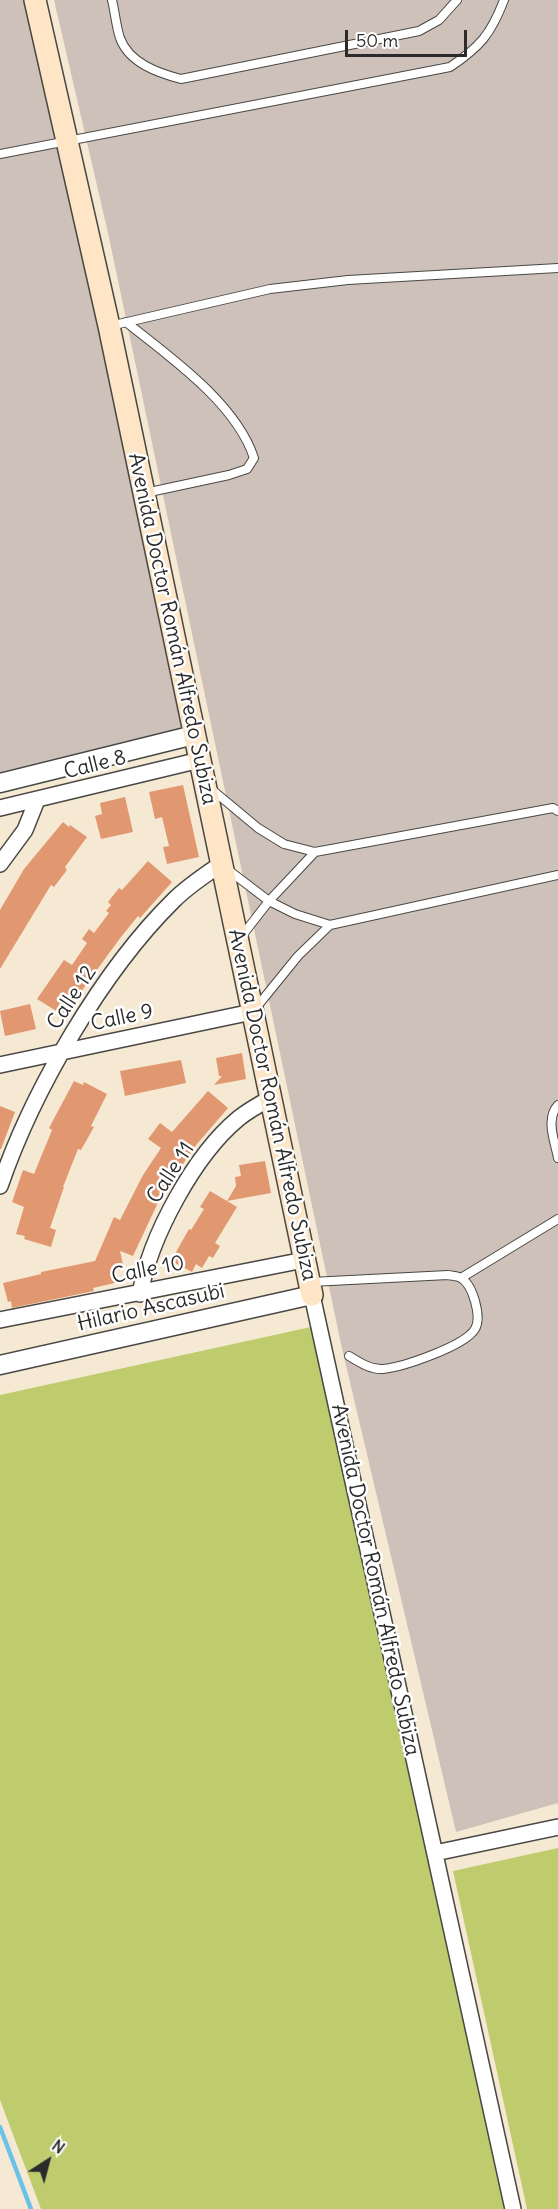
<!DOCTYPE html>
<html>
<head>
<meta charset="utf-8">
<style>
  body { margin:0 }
  #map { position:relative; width:558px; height:2209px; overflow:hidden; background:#f6e9d4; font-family:Delius,sans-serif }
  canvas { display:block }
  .north { position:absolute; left:18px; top:2131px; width:60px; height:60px; -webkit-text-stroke:4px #fff; paint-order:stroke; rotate:36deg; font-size:16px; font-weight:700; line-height:24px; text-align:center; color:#2b2b2b }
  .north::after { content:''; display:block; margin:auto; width:21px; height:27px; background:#2b2b2b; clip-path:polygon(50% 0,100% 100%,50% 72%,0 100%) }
  .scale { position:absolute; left:345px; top:30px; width:122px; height:27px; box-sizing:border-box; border:3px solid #2b2b2b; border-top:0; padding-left:8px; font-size:18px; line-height:21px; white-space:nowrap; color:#2b2b2b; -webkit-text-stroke:4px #fff; paint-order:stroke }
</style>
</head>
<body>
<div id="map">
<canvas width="558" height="2209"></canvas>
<div class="north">N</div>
<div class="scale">50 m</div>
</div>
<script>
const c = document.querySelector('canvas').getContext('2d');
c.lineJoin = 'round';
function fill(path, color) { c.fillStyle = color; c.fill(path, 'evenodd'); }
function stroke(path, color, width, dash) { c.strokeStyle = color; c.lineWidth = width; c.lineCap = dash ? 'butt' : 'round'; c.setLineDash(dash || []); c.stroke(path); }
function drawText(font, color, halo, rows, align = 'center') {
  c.font = font + ' Delius,sans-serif'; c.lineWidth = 5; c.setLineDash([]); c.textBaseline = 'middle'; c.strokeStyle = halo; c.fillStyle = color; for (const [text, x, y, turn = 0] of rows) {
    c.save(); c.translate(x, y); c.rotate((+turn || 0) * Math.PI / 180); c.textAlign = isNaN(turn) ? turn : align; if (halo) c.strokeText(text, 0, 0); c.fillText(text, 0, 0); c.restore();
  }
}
fill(new Path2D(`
  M 0,0 L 35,0 L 194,735 L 0,783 Z
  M 54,0 L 558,0 L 558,1803 L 456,1832 L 341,1344 L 108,233 Z`), '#cec1b9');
fill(new Path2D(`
  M 311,1327 L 506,2209 L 41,2209 L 0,2100 L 0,1395 Z
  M 558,1848 L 558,2209 L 527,2209 L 453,1871 Z`), '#bfcc6e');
stroke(new Path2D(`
  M 0,2127 L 31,2209`), '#6bc2e8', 4.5);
fill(new Path2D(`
  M 183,785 L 199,857 L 167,864 L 163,847 L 169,846 L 162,817 L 155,819 L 149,792 Z
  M 125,797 L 133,832 L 101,839 L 95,816 L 102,814 L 100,803 Z
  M 63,822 L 69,827 L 70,825 L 87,837 L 65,867 L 67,870 L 54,887 L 51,885 L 0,969 L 0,910 L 24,869 Z
  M 148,861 L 172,882 L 140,918 L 138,916 L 121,937 L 85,986 L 66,1017 L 37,999 L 64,960 L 72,965 L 87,943 L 82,939 L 89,929 L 94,933 L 109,913 L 106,911 L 111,905 L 108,902 L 119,888 L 122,890 Z
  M 30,1004 L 36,1029 L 5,1036 L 0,1011 Z
  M 242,1053 L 246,1079 L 214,1085 L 222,1076 L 219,1076 L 216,1058 Z
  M 181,1060 L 186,1083 L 125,1096 L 120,1071 Z
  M 74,1081 L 83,1085 L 84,1082 L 107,1094 L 91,1126 L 94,1127 L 81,1150 L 78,1149 L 63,1187 L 64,1187 L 50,1228 L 56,1230 L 51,1247 L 24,1239 L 25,1236 L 16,1234 L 24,1207 L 12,1202 L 23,1170 L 34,1174 L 52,1130 L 49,1128 Z
  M 208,1091 L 228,1108 L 197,1144 L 162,1194 L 133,1256 L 120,1251 L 124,1269 L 116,1270 L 119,1282 L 93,1288 L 94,1291 L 12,1308 L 11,1301 L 8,1302 L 3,1283 L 41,1274 L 41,1272 L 95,1261 L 114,1217 L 120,1220 L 143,1175 L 161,1148 L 148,1139 L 160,1123 L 172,1132 Z
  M 0,1106 L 15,1112 L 1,1149 L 0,1149 Z
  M 265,1161 L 271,1193 L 227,1201 L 237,1207 L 215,1243 L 220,1246 L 213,1258 L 209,1256 L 202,1268 L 196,1264 L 192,1272 L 171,1261 L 189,1229 L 191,1230 L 204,1209 L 200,1207 L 210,1191 L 227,1201 L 236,1186 L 235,1177 L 241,1176 L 239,1165 Z`), '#e19870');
const service = new Path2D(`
  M 112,0 C 115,12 116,26 120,38 C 129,63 158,73 181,79 L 419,31 L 439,20 L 457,0
  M 0,154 L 450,67 C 480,47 491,34 504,0
  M 126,322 C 170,357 236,403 254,458 L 247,469 L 229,475 L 145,493
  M 110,326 L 270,289 L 348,280 L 558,268
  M 210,788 L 258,828 L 284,844 L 315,852 L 553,808 L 558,811
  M 227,869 L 269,901 L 295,914 L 330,925 L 298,956 L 255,1009
  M 330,925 L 558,875
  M 241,937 L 269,901 L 315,852
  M 558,1105 C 545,1119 555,1142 558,1158
  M 461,1278 L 558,1219
  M 311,1282 L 448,1275 C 452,1276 458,1276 461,1278 C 473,1285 482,1317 475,1329 C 465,1346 403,1367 383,1369 C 371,1370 359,1362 349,1356`);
const minor = new Path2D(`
  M 0,808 L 200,760
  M 0,864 L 25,830 L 37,800
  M 0,1065 L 252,1012
  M 0,1186 C 33,1090 102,971 174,900 C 188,886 205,875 221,864
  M 140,1294 C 150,1237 194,1155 239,1118 C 249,1110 260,1104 271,1098
  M 312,1295 L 513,2209
  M 0,1320 L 304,1260
  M 435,1853 L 558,1827`);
const tertiary = new Path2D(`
  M 0,783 L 194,735
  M 0,1365 L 312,1295`);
const secondary = new Path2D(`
  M 35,0 L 109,326 L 312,1295`);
stroke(service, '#494844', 10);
stroke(minor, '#494844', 18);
stroke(tertiary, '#494844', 21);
stroke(secondary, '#494844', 24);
stroke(service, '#fff', 8);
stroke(minor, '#fff', 15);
stroke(tertiary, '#fff', 18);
stroke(secondary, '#fde5c5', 21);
drawText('21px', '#2b2b2b', '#fff', [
  ["Avenida Doctor Román Alfredo Subiza",172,629,78],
  ["Calle 8",95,765,-14],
  ["Calle 12",72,998,-57],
  ["Calle 9",122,1018,-12],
  ["Avenida Doctor Román Alfredo Subiza",272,1105,78],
  ["Calle 11",171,1173,-57],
  ["Calle 10",148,1270,-11],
  ["Hilario Ascasubi",151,1308,-13],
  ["Avenida Doctor Román Alfredo Subiza",375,1580,78]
]);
</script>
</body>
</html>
